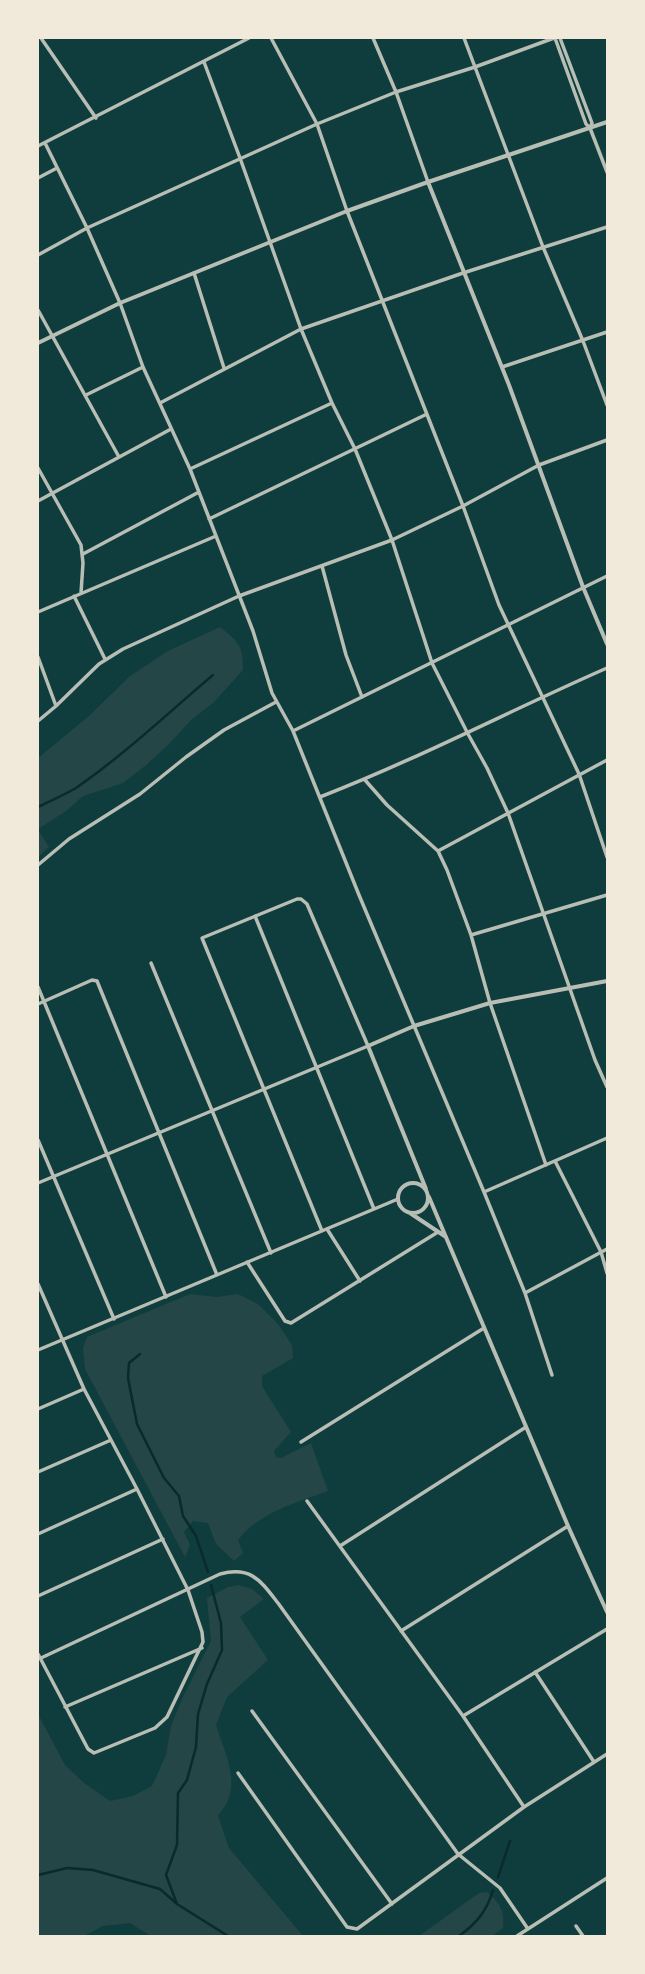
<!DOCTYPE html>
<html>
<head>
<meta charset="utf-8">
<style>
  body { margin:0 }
  #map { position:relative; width:645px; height:1974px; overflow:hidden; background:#0f3d3e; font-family:"Zilla Slab",serif }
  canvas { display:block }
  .frame { position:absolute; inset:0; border:39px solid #f1e9da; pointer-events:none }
</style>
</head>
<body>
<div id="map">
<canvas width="645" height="1974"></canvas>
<div class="frame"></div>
</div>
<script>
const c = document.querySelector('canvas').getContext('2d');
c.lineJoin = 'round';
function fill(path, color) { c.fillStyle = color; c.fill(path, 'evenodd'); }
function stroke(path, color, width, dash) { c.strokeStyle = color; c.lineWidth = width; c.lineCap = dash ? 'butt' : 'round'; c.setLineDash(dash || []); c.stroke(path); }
fill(new Path2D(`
  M 220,627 C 239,642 243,646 243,670 L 213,703 L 191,720 L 169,744 L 145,766 L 123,783 L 83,796 L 66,811 L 38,829 L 38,758 L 89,716 L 130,676 L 168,651 Z
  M 38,830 L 49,847 L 38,857 Z
  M 190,1294 L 217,1297 L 238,1294 L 258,1304 L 278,1324 L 292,1345 L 293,1358 L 262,1376 L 262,1386 L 291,1432 L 274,1451 L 276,1457 L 281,1458 L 311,1443 L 328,1491 C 296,1503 260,1512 238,1540 L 243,1553 L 234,1561 L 216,1544 L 208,1523 L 193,1521 L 184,1532 L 190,1545 L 185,1557 L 85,1369 L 83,1348 L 87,1337 Z
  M 239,1585 L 252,1589 L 264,1599 L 240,1617 L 268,1660 L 227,1697 L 216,1725 C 223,1748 238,1776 228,1800 C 226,1806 221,1811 218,1816 L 229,1848 L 303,1936 L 151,1936 L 130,1923 L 103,1926 L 84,1936 L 38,1936 L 38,1714 L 65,1765 L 83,1782 L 110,1801 L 133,1796 L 152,1786 L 166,1755 L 171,1726 L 182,1699 L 211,1641 L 207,1598 L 228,1587 Z
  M 487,1892 C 500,1903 505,1911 503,1928 L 492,1936 L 419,1936 L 479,1893 Z`), '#244646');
stroke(new Path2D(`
  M 38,807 C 50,801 64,795 76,788 C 125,754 168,713 213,675
  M 140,1354 L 129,1363 L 128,1378 L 137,1424 L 164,1478 L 179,1496 L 183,1516 L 196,1536 L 208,1572
  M 38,1875 L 67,1868 L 93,1870 L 160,1889 L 177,1904 L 228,1936
  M 498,1877 L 510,1841
  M 177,1904 L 166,1875 L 177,1845 L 178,1793 L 187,1780 L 196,1747 L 198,1714 L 207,1684 L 222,1650 L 221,1623 L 211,1585
  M 459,1936 C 476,1924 487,1911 493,1890`), '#0a2a2b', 2.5);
stroke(new Path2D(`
  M 41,38 L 96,118
  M 271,38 L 317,124 L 347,211 L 463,506 L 499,605 L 579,774 L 607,857
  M 373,38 L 396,92 L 428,182
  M 464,38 L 543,247 L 583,341 L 607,405
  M 555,38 L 586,124 L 590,128 L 607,172
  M 560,38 L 592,123 L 590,128
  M 204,62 L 240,158 L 301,329 L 332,403 L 355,449 L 392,540 L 432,663 L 468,734 L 487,768 L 508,813 L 595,1060 L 607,1087
  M 45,143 L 87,228 L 120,303 L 143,367 L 190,469 L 253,631 L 272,693 L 293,731 L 359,895 L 484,1192 L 525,1293 L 552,1375
  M 38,146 L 249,38
  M 38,178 L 57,168
  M 38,255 L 87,228 L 317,124 L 396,92 L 475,67 L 554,38
  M 194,273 L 224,368
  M 38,310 L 119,457
  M 502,367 L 607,332
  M 86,395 L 143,367
  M 160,403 L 301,329 L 463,273 L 607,227
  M 38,468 L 81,545 L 83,563 L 81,593
  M 190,469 L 332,403
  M 38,501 L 171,429
  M 209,519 L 427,414
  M 83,554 L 199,492
  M 322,566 L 346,655 L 362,697
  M 74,596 L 105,659
  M 38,612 L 216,536
  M 38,657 L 56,706
  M 38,721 L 56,706 L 99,664 L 123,649 L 239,596 L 392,540 L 463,506 L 539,465 L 607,440
  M 293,731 L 607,576
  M 365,780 L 387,805 L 438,851 L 447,870 L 471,935 L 490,1003 L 546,1165
  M 320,797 C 418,759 511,710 607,668
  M 438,851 L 607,760
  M 38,865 L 69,839 L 140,794 L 186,757 L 224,730 L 276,702
  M 255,916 L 374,1209
  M 471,935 L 607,895
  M 151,963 L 271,1253
  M 38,987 L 166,1297
  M 38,1004 L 92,980 L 97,981 L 217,1275
  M 38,1140 L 114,1319
  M 555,1161 L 601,1252 L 607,1273
  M 38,1183 C 148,1137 258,1091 368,1046 L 307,904 L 301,899 L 297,899 L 202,938 L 322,1231
  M 484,1192 L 607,1138
  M 327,1229 L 360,1281
  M 247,1262 L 285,1321 L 291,1323 L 438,1232
  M 38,1284 L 84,1389 L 137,1489 L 188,1590 L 202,1632 L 203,1642 L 167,1717 L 155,1728 L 94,1753 L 88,1749 L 38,1654
  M 525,1293 L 607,1249
  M 38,1350 L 398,1199
  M 38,1409 L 84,1389
  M 301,1442 L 484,1328
  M 38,1472 L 111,1440
  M 307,1501 L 463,1716 L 524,1807
  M 38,1534 L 137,1489
  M 340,1546 L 526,1427
  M 38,1596 L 163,1539
  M 401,1631 L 568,1526
  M 41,1658 L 220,1574 C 251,1566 260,1580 278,1603 L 458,1854 L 500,1888 L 528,1929
  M 535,1672 L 594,1762
  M 65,1707 L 202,1648
  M 252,1711 L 392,1904
  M 463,1716 L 607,1629
  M 238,1773 L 347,1927 L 357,1929 L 524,1807 L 607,1754
  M 576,1926 L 583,1936
  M 517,1936 L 607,1878`), '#b8beb3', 3.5);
stroke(new Path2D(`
  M 428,182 L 509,385 L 583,587 L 607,644
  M 38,343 L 120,303 L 347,211 L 428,182 L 607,122
  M398 1198a15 15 0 1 1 30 0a15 15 0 1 1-30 0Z
  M 426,1189 L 368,1046 L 414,1026 L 490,1003 L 607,981
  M 429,1197 L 568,1526 L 607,1612
  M 410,1213 L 446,1237`), '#b8beb3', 4);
</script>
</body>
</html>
